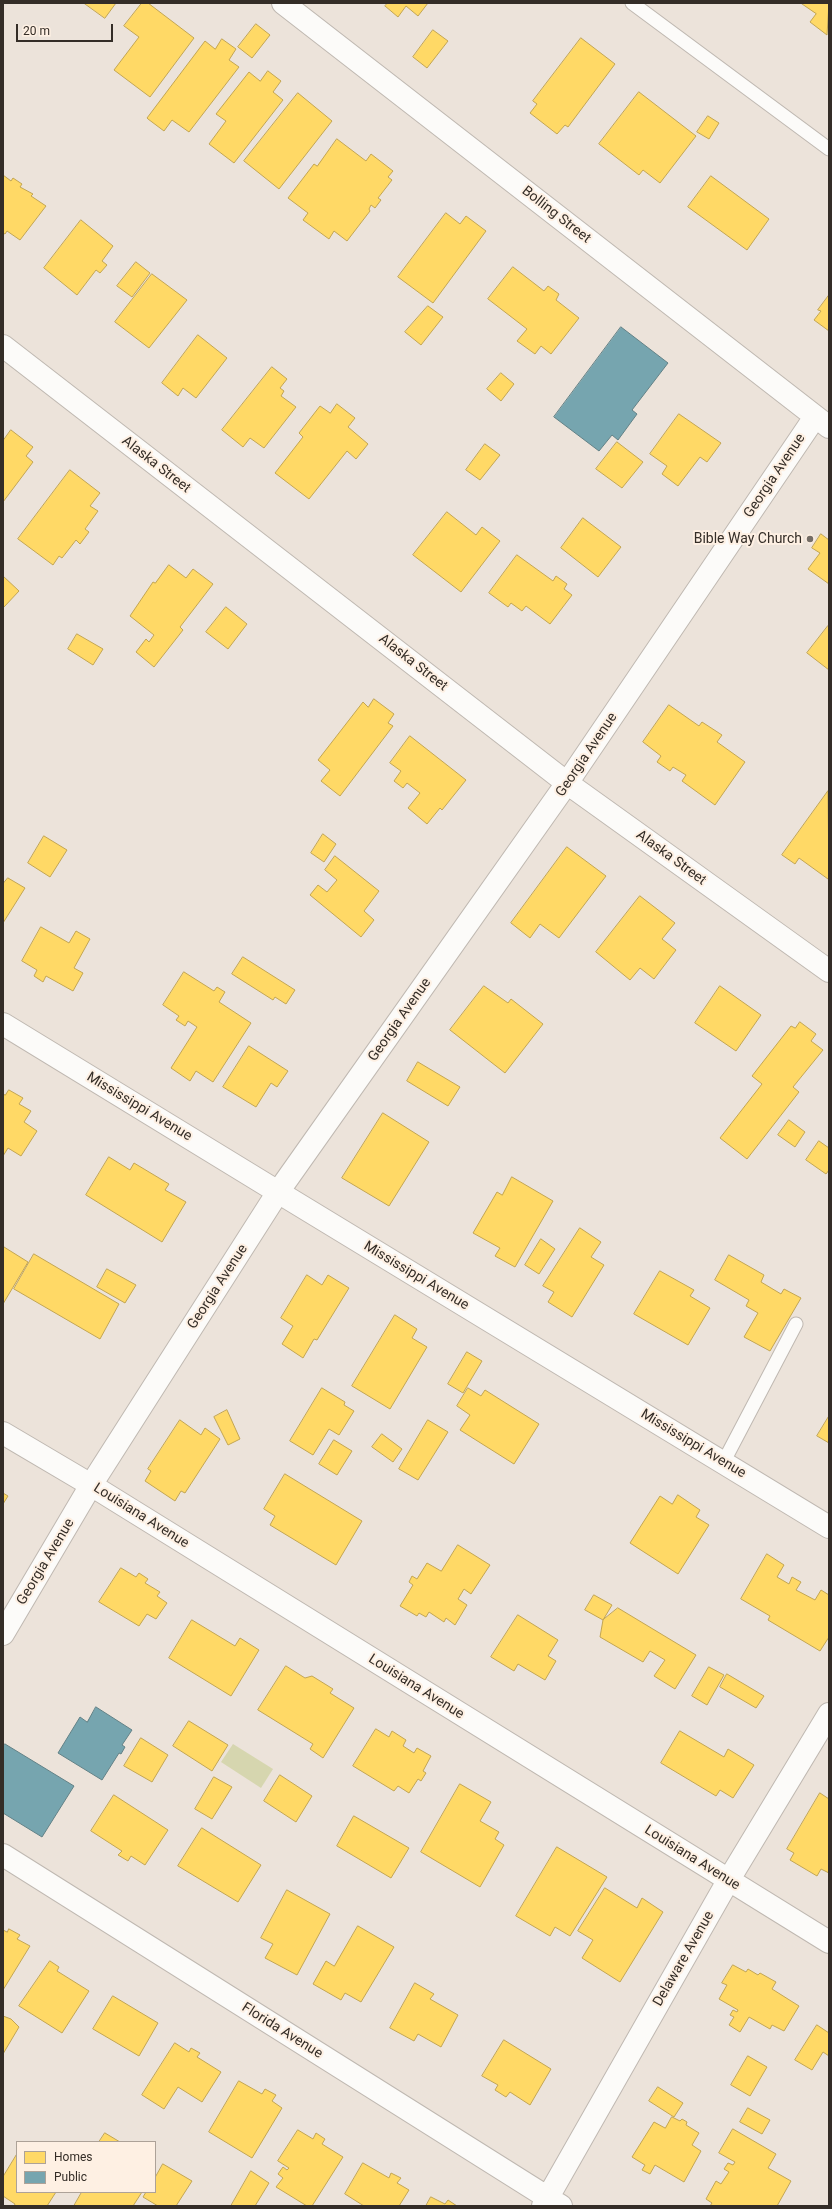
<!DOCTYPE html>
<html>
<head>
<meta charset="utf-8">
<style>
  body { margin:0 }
  #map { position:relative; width:832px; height:2209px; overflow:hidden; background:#ece3da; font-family:Roboto,sans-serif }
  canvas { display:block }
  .frame { position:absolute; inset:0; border:4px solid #342d27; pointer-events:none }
  .legend { position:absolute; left:16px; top:2141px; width:140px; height:52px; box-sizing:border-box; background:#fef0e3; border:1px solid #ada298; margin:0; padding:5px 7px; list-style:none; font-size:12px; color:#342d27 }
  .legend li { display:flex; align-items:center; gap:8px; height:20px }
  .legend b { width:20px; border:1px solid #ada298 }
  .scale { position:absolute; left:16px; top:24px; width:97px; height:18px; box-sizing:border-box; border:2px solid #342d27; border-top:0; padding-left:5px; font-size:12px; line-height:14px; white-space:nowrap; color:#342d27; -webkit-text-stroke:3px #fef0e3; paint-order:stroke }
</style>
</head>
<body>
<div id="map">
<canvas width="832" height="2209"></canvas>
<div class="frame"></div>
<ul class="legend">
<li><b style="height:11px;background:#ffd966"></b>Homes</li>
<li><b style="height:11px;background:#76a5af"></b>Public</li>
</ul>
<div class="scale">20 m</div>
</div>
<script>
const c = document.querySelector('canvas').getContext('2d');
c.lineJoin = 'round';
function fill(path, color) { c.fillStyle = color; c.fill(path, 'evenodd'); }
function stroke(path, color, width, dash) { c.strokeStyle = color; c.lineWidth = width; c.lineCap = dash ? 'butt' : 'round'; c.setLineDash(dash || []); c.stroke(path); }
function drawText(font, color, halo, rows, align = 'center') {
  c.font = font + ' Roboto,sans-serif'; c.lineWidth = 4; c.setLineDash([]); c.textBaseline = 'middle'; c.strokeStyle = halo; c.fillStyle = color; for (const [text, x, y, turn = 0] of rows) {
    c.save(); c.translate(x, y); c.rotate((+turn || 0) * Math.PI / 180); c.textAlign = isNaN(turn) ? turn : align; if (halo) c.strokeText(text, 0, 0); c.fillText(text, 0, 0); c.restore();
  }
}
fill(new Path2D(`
  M 233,1744 L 273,1769 L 261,1788 L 221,1762 Z`), '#d6d6af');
const homes = new Path2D(`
  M 84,3 L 116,3 L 105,18 Z
  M 142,3 L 148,3 L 194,38 L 150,97 L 114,70 L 139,37 L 124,26 Z
  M 388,3 L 428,3 L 418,16 L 406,6 L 398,17 L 385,6 Z
  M 801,3 L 829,3 L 827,35 L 810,22 L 816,14 Z
  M 256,24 L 270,35 L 252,58 L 238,47 Z
  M 433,30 L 448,41 L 427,68 L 413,57 Z
  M 581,38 L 615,64 L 568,127 L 565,125 L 557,134 L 530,113 L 537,104 L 533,101 Z
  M 222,39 L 236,49 L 229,60 L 239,67 L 189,132 L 172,120 L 164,131 L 148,119 L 147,118 L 205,41 L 215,49 Z
  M 268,71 L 281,81 L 273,92 L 283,100 L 234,163 L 209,144 L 226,121 L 216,114 L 249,72 L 260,81 Z
  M 639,92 L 696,136 L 660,183 L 643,170 L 639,175 L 599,144 Z
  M 298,93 L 332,121 L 279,189 L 244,161 Z
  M 708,116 L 719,123 L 709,139 L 697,132 Z
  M 337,139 L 366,161 L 371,154 L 393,171 L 388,177 L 392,180 L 378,198 L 381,200 L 375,208 L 371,205 L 369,209 L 370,211 L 347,241 L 334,231 L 329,239 L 303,220 L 308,213 L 288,198 L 314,164 L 317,166 Z
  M 3,175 L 11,181 L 13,178 L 22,184 L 20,187 L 33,194 L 31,196 L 46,206 L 20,240 L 7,231 L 5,234 L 3,233 Z
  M 711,176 L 769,219 L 747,250 L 688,207 Z
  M 446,213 L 460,224 L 466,216 L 486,231 L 433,303 L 398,277 Z
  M 81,220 L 113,246 L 102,261 L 107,265 L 100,273 L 96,270 L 77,295 L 44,268 Z
  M 136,262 L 150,273 L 132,297 L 117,286 Z
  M 513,267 L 544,291 L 548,286 L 559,294 L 556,300 L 579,318 L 551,354 L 541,346 L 535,354 L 517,341 L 527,329 L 488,299 Z
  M 152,274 L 187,300 L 149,348 L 115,322 Z
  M 829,295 L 829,331 L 814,320 L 821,311 L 818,310 Z
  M 428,306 L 443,317 L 421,345 L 405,332 Z
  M 198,335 L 227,358 L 196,398 L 183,388 L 178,396 L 162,383 Z
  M 272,367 L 287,379 L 280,388 L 284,391 L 281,396 L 296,407 L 264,448 L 250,438 L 243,447 L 222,430 Z
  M 501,373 L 514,384 L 501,401 L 487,389 Z
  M 337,404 L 355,418 L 348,427 L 368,444 L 356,459 L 347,451 L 309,499 L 275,473 L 303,437 L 299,433 L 320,406 L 330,413 Z
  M 679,414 L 721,443 L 707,462 L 700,457 L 678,486 L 662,474 L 667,466 L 650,454 Z
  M 11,430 L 33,447 L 26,456 L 33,462 L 3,502 L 3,441 Z
  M 617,442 L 643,462 L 622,488 L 596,469 Z
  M 485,444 L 500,455 L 480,480 L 466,470 Z
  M 70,470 L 100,493 L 90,506 L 98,511 L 85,529 L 89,532 L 80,544 L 76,540 L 62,558 L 59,556 L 53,565 L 18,539 Z
  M 447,512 L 476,535 L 482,527 L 500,541 L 461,592 L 413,555 Z
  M 583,518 L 621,547 L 598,577 L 561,548 Z
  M 821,534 L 829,540 L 829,584 L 808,569 L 820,553 L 812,548 Z
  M 517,555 L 553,581 L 556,576 L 567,584 L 564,589 L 572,595 L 550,624 L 526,606 L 522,611 L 511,603 L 508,607 L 489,593 Z
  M 169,565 L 186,578 L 193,569 L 213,584 L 180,627 L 183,630 L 154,667 L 136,652 L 146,639 L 149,642 L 154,635 L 130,616 L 153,582 L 155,583 Z
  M 3,576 L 19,591 L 4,607 L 3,606 Z
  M 226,607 L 247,624 L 228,649 L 206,632 Z
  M 828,626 L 829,627 L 829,670 L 807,653 Z
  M 77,634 L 103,649 L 93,665 L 68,649 Z
  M 374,699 L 394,714 L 388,723 L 393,726 L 340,796 L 321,781 L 330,770 L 318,760 L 363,702 L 368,707 Z
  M 669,705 L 699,726 L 702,722 L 722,735 L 717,742 L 745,762 L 715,805 L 682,781 L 686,775 L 673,767 L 670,771 L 657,762 L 661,756 L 643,742 Z
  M 410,736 L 466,780 L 442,810 L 440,808 L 427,824 L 408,808 L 420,793 L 407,783 L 403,788 L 394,781 L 401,771 L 390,763 Z
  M 828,791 L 829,878 L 828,879 L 799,858 L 795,864 L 782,855 Z
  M 323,834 L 336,844 L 324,862 L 311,853 Z
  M 44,836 L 67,850 L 50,877 L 28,863 Z
  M 567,847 L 606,876 L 559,938 L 540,924 L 530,938 L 511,923 Z
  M 335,856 L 379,891 L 364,911 L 374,920 L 361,937 L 310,895 L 318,885 L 327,892 L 337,880 L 325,870 Z
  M 8,878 L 25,888 L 3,923 L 3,884 Z
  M 640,896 L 675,923 L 662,939 L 676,950 L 654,979 L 640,968 L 630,980 L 596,952 Z
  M 41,927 L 69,943 L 76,931 L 90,939 L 74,968 L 83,973 L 73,991 L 46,976 L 43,982 L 34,976 L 37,970 L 22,961 Z
  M 243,957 L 295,990 L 286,1004 L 275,997 L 273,1000 L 232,974 Z
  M 184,972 L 214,991 L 217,987 L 225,992 L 219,1002 L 251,1023 L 213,1082 L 196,1071 L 190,1081 L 171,1068 L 197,1027 L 188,1021 L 185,1026 L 176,1020 L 179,1016 L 163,1005 Z
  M 484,986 L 508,1003 L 511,999 L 543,1024 L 505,1073 L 450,1030 Z
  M 720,986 L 761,1015 L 736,1051 L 695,1023 Z
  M 800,1022 L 816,1034 L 811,1041 L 823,1050 L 793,1087 L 799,1092 L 747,1159 L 720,1138 L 762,1084 L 752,1076 L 791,1026 L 795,1028 Z
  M 249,1046 L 288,1071 L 277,1087 L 271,1083 L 256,1107 L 223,1087 Z
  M 418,1062 L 460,1087 L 448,1106 L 407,1081 Z
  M 9,1090 L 23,1098 L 19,1104 L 31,1111 L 24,1122 L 37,1131 L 21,1156 L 8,1148 L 3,1156 L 3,1094 L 5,1095 Z
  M 383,1113 L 429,1142 L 389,1206 L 342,1178 Z
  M 789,1120 L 805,1132 L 795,1147 L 778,1135 Z
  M 819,1141 L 829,1148 L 829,1170 L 826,1174 L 806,1160 Z
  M 109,1157 L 130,1170 L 134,1163 L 169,1184 L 165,1190 L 186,1202 L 162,1242 L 86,1195 Z
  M 512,1177 L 553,1201 L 515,1267 L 495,1256 L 500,1248 L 473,1233 L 497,1192 L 502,1195 Z
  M 580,1228 L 601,1242 L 591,1257 L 604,1265 L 572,1317 L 548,1302 L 554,1292 L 543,1286 Z
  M 541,1239 L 555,1249 L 539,1274 L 525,1265 Z
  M 4,1247 L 28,1262 L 3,1304 L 3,1248 Z
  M 34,1254 L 119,1304 L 100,1339 L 14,1289 Z
  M 729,1255 L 764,1275 L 761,1282 L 781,1294 L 784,1289 L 801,1298 L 770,1351 L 744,1337 L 758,1313 L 746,1306 L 749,1300 L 715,1280 Z
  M 107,1269 L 136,1285 L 125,1303 L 97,1287 Z
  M 660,1271 L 694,1290 L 690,1296 L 710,1308 L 688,1345 L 634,1314 Z
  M 307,1275 L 322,1285 L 328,1275 L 349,1288 L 317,1340 L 314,1339 L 303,1358 L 282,1344 L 293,1326 L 281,1318 Z
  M 395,1315 L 417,1329 L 412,1338 L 427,1347 L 390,1409 L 352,1386 Z
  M 467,1352 L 482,1361 L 463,1393 L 448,1384 Z
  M 322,1388 L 345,1402 L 344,1405 L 354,1411 L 339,1435 L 329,1429 L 313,1455 L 290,1441 Z
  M 468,1388 L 481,1396 L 485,1390 L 539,1424 L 514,1464 L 460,1430 L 470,1415 L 457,1406 Z
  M 227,1410 L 240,1439 L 228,1445 L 214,1417 Z
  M 829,1416 L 829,1443 L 817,1436 Z
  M 180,1420 L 201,1435 L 205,1428 L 220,1439 L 185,1493 L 181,1491 L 175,1501 L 145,1481 L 151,1471 L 148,1469 Z
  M 428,1420 L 448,1432 L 418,1480 L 399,1469 Z
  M 382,1434 L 402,1449 L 393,1462 L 372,1447 Z
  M 334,1440 L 352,1451 L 337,1475 L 319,1464 Z
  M 285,1474 L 362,1521 L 336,1565 L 270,1525 L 275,1516 L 264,1509 Z
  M 3,1493 L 8,1496 L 3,1504 Z
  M 678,1495 L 700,1510 L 696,1517 L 709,1525 L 678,1574 L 630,1543 L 660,1496 L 672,1504 Z
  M 458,1545 L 490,1565 L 471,1594 L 464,1589 L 458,1599 L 467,1605 L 455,1625 L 446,1618 L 444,1622 L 429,1612 L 426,1617 L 419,1613 L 417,1616 L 400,1606 L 413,1585 L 409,1582 L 412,1576 L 417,1579 L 427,1563 L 441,1571 Z
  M 767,1554 L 784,1565 L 777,1577 L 789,1584 L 792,1577 L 801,1582 L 796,1590 L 815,1600 L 821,1590 L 829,1595 L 829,1637 L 820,1651 L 768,1620 L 770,1616 L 741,1599 Z
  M 121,1568 L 136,1577 L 139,1573 L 148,1579 L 145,1583 L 160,1592 L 157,1596 L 167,1603 L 156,1619 L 147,1614 L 139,1626 L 99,1602 Z
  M 594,1595 L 612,1605 L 603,1620 L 585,1610 Z
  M 618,1608 L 696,1655 L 675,1689 L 654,1676 L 665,1660 L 650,1651 L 643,1662 L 600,1637 L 603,1620 Z
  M 518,1615 L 558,1640 L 548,1656 L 556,1661 L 545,1680 L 518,1664 L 514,1671 L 491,1657 Z
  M 192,1620 L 235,1646 L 240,1638 L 259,1650 L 231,1696 L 169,1658 Z
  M 286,1666 L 305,1678 L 312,1676 L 333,1689 L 330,1693 L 354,1708 L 323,1758 L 310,1749 L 313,1744 L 258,1710 Z
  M 709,1667 L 724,1675 L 707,1705 L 692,1696 Z
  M 727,1674 L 764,1696 L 756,1708 L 720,1687 Z
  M 189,1721 L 228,1745 L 212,1771 L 173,1746 Z
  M 376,1729 L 389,1737 L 392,1731 L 406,1740 L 403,1746 L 414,1753 L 417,1748 L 431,1756 L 423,1771 L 426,1773 L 421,1781 L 418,1779 L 409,1793 L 398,1786 L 394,1791 L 353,1766 Z
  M 680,1731 L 724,1757 L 728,1749 L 754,1765 L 733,1798 L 720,1790 L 716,1796 L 661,1763 Z
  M 141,1738 L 168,1755 L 152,1782 L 124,1766 Z
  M 280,1775 L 312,1796 L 296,1822 L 264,1801 Z
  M 214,1777 L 232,1787 L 212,1819 L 195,1809 Z
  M 460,1784 L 491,1802 L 480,1821 L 499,1832 L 495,1839 L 504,1845 L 480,1887 L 421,1852 Z
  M 820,1793 L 829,1799 L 829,1873 L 821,1869 L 817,1876 L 790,1860 L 794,1853 L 787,1849 Z
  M 114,1795 L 168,1830 L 145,1865 L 131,1856 L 128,1861 L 118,1855 L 122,1851 L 91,1831 Z
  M 354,1816 L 409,1848 L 391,1878 L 337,1846 Z
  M 202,1828 L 261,1865 L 238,1902 L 178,1866 Z
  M 557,1847 L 607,1877 L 570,1936 L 555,1927 L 550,1936 L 516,1916 Z
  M 605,1888 L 637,1908 L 642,1898 L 663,1912 L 620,1982 L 582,1958 L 593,1940 L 578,1931 Z
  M 287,1890 L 330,1914 L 297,1975 L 265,1958 L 273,1944 L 261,1938 Z
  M 358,1926 L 394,1947 L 361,2002 L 345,1993 L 341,2000 L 313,1984 L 326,1961 L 334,1966 Z
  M 9,1929 L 20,1935 L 17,1939 L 30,1946 L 3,1990 L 3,1930 L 7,1932 Z
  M 50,1961 L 59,1967 L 57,1971 L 89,1991 L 62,2033 L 19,2006 Z
  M 733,1965 L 746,1972 L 748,1969 L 758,1975 L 760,1973 L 776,1982 L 772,1989 L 799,2006 L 784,2031 L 772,2025 L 770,2029 L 749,2017 L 740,2032 L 729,2025 L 734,2017 L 730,2015 L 733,2010 L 737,2012 L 738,2010 L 719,1999 L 727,1985 L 722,1983 Z
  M 415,1983 L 434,1994 L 430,1999 L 458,2015 L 441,2047 L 418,2034 L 414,2041 L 390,2028 Z
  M 113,1996 L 158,2023 L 139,2056 L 93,2029 Z
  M 3,2016 L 11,2019 L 19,2027 L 3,2054 Z
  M 817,2025 L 829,2033 L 829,2056 L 823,2052 L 812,2070 L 795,2060 Z
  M 504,2040 L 551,2069 L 530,2105 L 510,2092 L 506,2097 L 495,2090 L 498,2085 L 482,2076 Z
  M 175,2043 L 189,2052 L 191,2048 L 200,2053 L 197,2057 L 221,2072 L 202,2102 L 178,2087 L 164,2109 L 142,2095 Z
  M 748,2056 L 767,2067 L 750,2096 L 731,2085 Z
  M 239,2081 L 262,2094 L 265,2089 L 276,2095 L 272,2101 L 282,2108 L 252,2158 L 209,2132 Z
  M 658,2087 L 683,2103 L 674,2117 L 649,2101 Z
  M 748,2108 L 770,2120 L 762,2134 L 740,2122 Z
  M 672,2117 L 680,2121 L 682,2119 L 687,2122 L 686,2125 L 699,2133 L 692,2145 L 701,2151 L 684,2182 L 655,2165 L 650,2174 L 642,2170 L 645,2165 L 632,2157 L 654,2122 L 665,2128 Z
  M 733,2129 L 776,2154 L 768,2168 L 791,2181 L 777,2206 L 710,2206 L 712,2203 L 706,2199 L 716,2181 L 721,2184 L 729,2172 L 724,2169 L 728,2163 L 733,2165 L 735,2162 L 719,2153 Z
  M 298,2130 L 313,2139 L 316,2133 L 325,2139 L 322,2144 L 343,2157 L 312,2206 L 307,2206 L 276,2187 L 283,2178 L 278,2174 L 283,2167 L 287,2170 L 289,2168 L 278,2161 Z
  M 105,2133 L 120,2142 L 99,2142 Z
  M 17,2154 L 17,2192 L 56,2192 L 47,2206 L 14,2206 L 15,2204 L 3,2196 L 3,2177 Z
  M 363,2163 L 389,2178 L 391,2173 L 401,2178 L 397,2183 L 409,2190 L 399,2206 L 364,2206 L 345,2194 Z
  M 163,2164 L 192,2181 L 176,2206 L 158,2206 L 143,2197 L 146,2192 L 155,2192 L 155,2178 Z
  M 251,2171 L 269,2183 L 255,2206 L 231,2206 Z
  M 82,2192 L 142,2192 L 133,2206 L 74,2206 Z
  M 431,2197 L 445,2204 L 448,2200 L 457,2206 L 426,2206 Z`);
fill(homes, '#ffd966');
stroke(homes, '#c2a553', 1);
const public = new Path2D(`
  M 621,327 L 668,363 L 632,410 L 637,414 L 618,440 L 612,435 L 599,451 L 554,417 Z
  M 96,1707 L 132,1730 L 122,1745 L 125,1747 L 121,1754 L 119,1753 L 102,1780 L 58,1753 L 80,1717 L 87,1722 Z
  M 5,1744 L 74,1786 L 42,1837 L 3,1813 L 3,1747 Z`);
fill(public, '#76a5af');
stroke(public, '#628186', 1);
const service = new Path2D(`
  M 632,3 L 829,149
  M 723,1463 L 796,1324`);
const minor = new Path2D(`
  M 283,3 L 829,427
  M 3,346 L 567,783 L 829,971
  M 815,417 L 567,783 L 278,1192 L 829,1527
  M 3,1433 L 91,1485 L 829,1942
  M 3,1855 L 561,2206
  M 543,2206 L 728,1881 L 829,1714`);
const tertiary = new Path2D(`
  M 3,1024 L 278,1192 L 91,1485 L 3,1634`);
stroke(service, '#bfb8b1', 15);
stroke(minor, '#bfb8b1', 24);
stroke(tertiary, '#bfb8b1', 24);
stroke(service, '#fcfbf9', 13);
stroke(minor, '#fcfbf9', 22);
stroke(tertiary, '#fcfbf9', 22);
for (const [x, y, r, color] of [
  [810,539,4,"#746d66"]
]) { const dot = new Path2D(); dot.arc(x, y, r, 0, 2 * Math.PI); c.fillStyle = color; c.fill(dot); stroke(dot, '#fef0e3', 1.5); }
drawText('14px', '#342d27', '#fef0e3', [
  ["Bolling Street",556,215,38],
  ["Alaska Street",156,465,38],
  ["Georgia Avenue",775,476,-56],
  ["Alaska Street",413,663,38],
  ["Georgia Avenue",587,755,-56],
  ["Alaska Street",671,858,36],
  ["Georgia Avenue",400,1020,-55],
  ["Mississippi Avenue",139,1107,31],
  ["Mississippi Avenue",416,1276,31],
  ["Georgia Avenue",218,1287,-57],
  ["Mississippi Avenue",693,1444,31],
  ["Louisiana Avenue",141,1516,32],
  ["Georgia Avenue",46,1562,-59],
  ["Louisiana Avenue",416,1687,32],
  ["Louisiana Avenue",692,1858,32],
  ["Delaware Avenue",684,1959,-60],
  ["Florida Avenue",282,2031,32]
]);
drawText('14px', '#342d27', '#fef0e3', [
  ["Bible Way Church",802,539]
], 'right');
</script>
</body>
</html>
